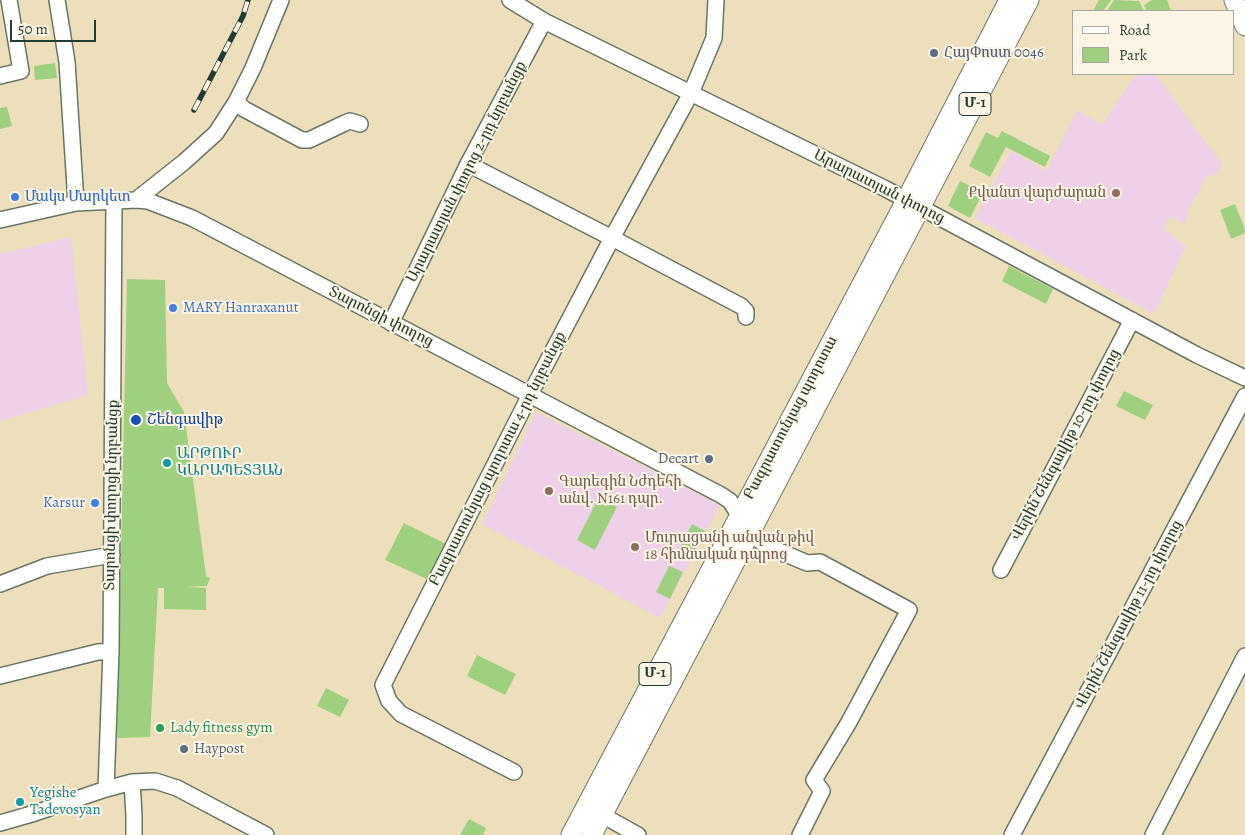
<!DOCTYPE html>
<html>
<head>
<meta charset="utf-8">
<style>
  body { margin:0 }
  #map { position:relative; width:1245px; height:835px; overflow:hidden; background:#eddfbc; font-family:Alegreya,serif }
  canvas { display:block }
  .legend { position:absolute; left:1072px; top:10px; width:162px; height:65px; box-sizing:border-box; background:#fcf5e5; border:1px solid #a4ab9e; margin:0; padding:6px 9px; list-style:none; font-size:15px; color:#1f3d34 }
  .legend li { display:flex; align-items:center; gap:10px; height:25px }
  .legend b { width:25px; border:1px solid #a4ab9e }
  .scale { position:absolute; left:10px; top:20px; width:86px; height:22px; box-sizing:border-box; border:2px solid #1f3d34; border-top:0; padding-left:6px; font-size:15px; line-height:18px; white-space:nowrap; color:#1f3d34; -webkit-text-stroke:4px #fcf5e5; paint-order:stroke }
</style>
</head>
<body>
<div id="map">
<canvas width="1245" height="835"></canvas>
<ul class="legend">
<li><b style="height:6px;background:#fff"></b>Road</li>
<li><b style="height:14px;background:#9fd080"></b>Park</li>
</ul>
<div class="scale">50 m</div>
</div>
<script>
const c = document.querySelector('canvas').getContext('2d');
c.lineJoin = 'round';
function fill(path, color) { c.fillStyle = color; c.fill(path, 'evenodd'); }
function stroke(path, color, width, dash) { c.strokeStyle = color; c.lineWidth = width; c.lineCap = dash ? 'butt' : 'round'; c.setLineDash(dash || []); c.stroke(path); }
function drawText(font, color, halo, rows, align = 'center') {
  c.font = font + ' Alegreya,"Noto Serif Armenian",serif'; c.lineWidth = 4; c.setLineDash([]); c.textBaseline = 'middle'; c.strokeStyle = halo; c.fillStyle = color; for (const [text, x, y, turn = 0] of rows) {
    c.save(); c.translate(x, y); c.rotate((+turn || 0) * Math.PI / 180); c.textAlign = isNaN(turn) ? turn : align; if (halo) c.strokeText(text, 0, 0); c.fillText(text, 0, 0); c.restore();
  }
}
fill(new Path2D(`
  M 1140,74 L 1155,74 L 1222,164 L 1216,176 L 1208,174 L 1189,209 L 1185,224 L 1170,217 L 1163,228 L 1186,246 L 1154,314 L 975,218 L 1011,151 L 1047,171 L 1077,110 L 1102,125 L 1131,81 Z
  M 71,237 L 88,395 L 0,421 L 0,254 Z
  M 536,412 L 720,505 L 660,618 L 482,524 Z`), '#eed0e8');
fill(new Path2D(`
  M 1099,0 L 1111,0 L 1103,11 L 1093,11 Z
  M 1114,0 L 1139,1 L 1144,11 L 1107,11 Z
  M 1152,0 L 1167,0 L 1171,11 L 1147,11 L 1144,5 Z
  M 55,63 L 57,78 L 35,80 L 34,66 Z
  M 7,107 L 12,126 L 0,129 L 0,108 Z
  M 1002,131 L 1050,156 L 1045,167 L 1006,147 L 990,177 L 969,166 L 986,132 L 998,138 Z
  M 960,181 L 983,192 L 970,218 L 948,206 Z
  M 1235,204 L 1245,229 L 1245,233 L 1231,239 L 1220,210 Z
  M 1009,266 L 1053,289 L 1046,304 L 1002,281 Z
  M 127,279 L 165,280 L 167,383 L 184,412 L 206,576 L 210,578 L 207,586 L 185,587 L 206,588 L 206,610 L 164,609 L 164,588 L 158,588 L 150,737 L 117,738 Z
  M 1124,391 L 1153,405 L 1145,420 L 1116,406 Z
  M 599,497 L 617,507 L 595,550 L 577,540 Z
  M 404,523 L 448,545 L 429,580 L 385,560 Z
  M 692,524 L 705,531 L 691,558 L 678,551 Z
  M 669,566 L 683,572 L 670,599 L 656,592 Z
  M 477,655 L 516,674 L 505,695 L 467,676 Z
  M 326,688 L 349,700 L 340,717 L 317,706 Z
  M 469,819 L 486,828 L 483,835 L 460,835 Z`), '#9fd080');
const minor = new Path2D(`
  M 57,0 L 67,62 L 76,203
  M 510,0 L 544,21 L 886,189 L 1197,355 L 1245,378
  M 0,76 L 21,71 L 9,0
  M 236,102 L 244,109 L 302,140 L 309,140 L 345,123 L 350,121 L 360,124
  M 468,164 L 612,238 L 741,306 L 746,311 L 746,317
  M 136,200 L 184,162 L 216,133 L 236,102 L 253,68 L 281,0
  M 0,220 L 76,203 L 136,200 L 148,201 L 192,218 L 721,495 L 730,501 L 750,532 L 765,545 L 807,563 L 820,562 L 909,610 L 849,722 L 814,780 L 822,791 L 800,835
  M 391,323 L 468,164 L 544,21
  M 1001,570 L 1132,320
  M 0,584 L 47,566 L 112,555
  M 0,676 L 98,652 L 111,651
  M 514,772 L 401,714 L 389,701 L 383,685 L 534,387 L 612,238 L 691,93 L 714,38 L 716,0
  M 132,782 L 134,816 L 134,835
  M 106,789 L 111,651 L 114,200
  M 602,815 L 638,835
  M 0,823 L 35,813 L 106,789 L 132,782 L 155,781 L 177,788 L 266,835
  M 1012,835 L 1245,396
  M 1153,835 L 1245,656`);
const major = new Path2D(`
  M 1234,0 L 1245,26
  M 571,835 L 900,212 L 1009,0
  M 592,835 L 1029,0`);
stroke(minor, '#677664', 18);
stroke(major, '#677664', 21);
stroke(minor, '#fff', 15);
stroke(major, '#fff', 19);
const rail = new Path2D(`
  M 194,110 L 243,16 L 248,0`);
stroke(rail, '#1f3d34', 5.5);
stroke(rail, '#fcf5e5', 4, [11]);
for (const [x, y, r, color] of [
  [934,53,5,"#5c6f8a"],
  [1116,193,5,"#8d6e63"],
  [15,197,5,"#3f7fe0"],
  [173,308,5,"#3f7fe0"],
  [136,420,6,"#1a4fb4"],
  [709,459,5,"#5c6f8a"],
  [167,463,5,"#0f9aa8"],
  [549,491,5,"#8d6e63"],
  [95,503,5,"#3f7fe0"],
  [635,547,5,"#8d6e63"],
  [160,728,5,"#2e9e5b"],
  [184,749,5,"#5c6f8a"],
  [20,802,5,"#0f9aa8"]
]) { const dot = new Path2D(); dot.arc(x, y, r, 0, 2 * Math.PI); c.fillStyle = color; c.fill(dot); stroke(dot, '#fcf5e5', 2); }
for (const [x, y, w] of [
  [975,104,32],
  [655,674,32]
]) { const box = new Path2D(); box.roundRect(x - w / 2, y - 11.5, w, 23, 4); c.fillStyle = '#fcf5e5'; c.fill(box); stroke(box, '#1f3d34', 1); }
drawText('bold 14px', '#1f3d34', null, [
  ["Մ-1",975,104],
  ["Մ-1",655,674]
]);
drawText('15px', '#4e5e75', '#fcf5e5', [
  ["ՀայՓոստ 0046",944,53],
  ["Decart",699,459,"right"],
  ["Haypost",194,749]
], 'left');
drawText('15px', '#1f3d34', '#fcf5e5', [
  ["Արարատյան փողոց 2-րդ նրբանցք",467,172,-63],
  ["Արարատյան փողոց",879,187,27],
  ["Տարոնցի փողոց",381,317,27],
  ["Բագրատունյաց պողոտա",791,418,-62],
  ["Վերին Շենգավիթ 10-րդ փողոց",1066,445,-62],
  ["Բագրատունյաց պողոտա 4-րդ նրբանցք",498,459,-63],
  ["Տարոնցի փողոցի նրբանցք",112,495,-89],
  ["Վերին Շենգավիթ 11-րդ փողոց",1129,615,-62]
]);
drawText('15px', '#785e54', '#fcf5e5', [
  ["Քվանտ վարժարան",1106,193,"right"],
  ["Գարեգին Նժդեհի",559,482],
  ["անվ. N161 դպր.",559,499],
  ["Մուրացանի անվան թիվ",645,538],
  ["18 հիմնական դպրոց",645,555]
], 'left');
drawText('15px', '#366cbe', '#fcf5e5', [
  ["Մակս Մարկետ",25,197],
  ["MARY Hanraxanut",183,308],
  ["Karsur",85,503,"right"]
], 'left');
drawText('15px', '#164399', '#fcf5e5', [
  ["Շենգավիթ",147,420]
], 'left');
drawText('15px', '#0d838f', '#fcf5e5', [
  ["ԱՐԹՈՒՐ",177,454],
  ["ԿԱՐԱՊԵՏՅԱՆ",177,471],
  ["Yegishe",30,793],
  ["Tadevosyan",30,810]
], 'left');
drawText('15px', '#27864d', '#fcf5e5', [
  ["Lady fitness gym",170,728]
], 'left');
</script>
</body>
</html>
